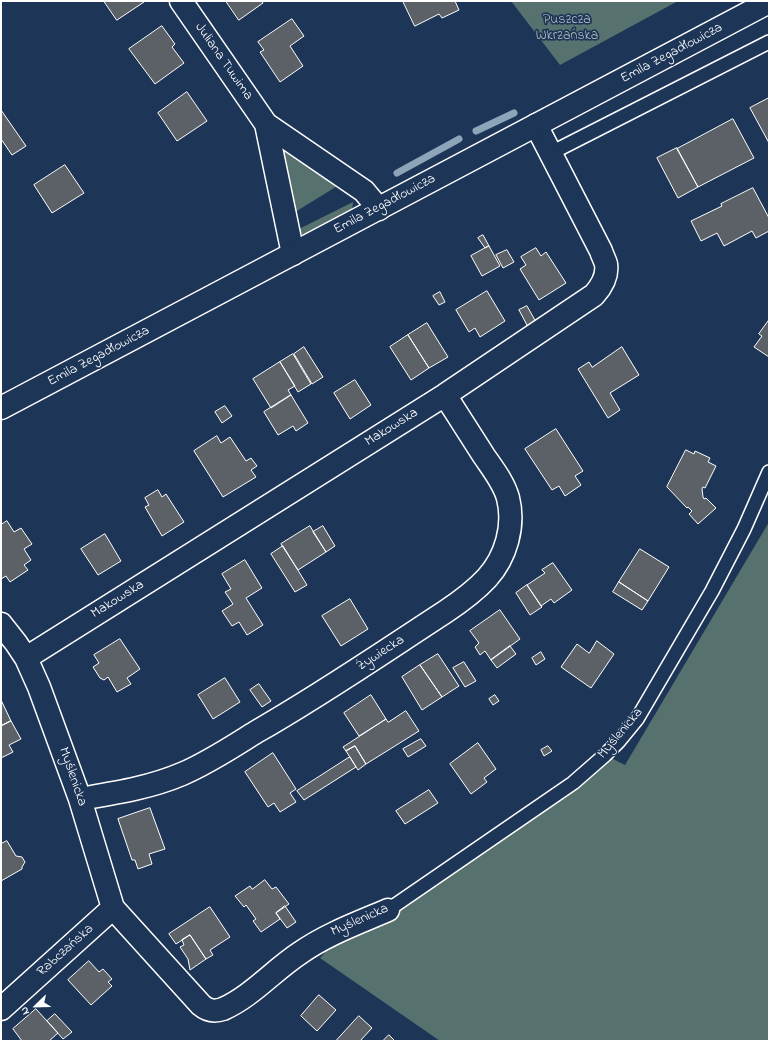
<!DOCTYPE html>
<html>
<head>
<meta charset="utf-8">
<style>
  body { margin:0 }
  #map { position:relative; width:770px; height:1042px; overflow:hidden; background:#1d3557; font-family:"Indie Flower",sans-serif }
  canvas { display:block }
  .frame { position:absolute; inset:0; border:2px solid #fff; pointer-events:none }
  .north { position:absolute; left:16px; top:986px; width:40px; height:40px; -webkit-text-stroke:3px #1d3557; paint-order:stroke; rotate:247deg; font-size:11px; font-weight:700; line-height:16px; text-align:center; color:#fff }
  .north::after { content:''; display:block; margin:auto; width:14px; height:18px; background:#fff; clip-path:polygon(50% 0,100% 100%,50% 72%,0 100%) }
</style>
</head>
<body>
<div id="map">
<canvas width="770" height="1042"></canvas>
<div class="frame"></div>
<div class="north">N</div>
</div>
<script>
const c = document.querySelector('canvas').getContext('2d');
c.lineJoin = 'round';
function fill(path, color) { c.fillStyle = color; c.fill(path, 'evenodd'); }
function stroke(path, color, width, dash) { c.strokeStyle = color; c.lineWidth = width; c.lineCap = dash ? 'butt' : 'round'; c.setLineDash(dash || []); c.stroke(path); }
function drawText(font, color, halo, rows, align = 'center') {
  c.font = font + ' "Indie Flower",sans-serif'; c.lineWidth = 3.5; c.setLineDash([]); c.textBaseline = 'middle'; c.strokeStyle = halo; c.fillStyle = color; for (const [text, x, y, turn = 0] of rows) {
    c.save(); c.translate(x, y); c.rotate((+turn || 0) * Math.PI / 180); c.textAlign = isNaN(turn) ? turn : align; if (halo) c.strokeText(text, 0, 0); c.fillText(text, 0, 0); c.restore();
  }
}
fill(new Path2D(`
  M 511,1 L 678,1 L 560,65 Z
  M 282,146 L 339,185 L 292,214 L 280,148 Z
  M 353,202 L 352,211 L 306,235 L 304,235 L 297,230 Z
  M 769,522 L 769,1041 L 440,1041 L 320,958 L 349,926 L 388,910 L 605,755 L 625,765 Z`), '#56716e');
stroke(new Path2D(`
  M 476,131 L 514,113
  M 397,173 L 459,139`), '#8ea4b9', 7);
const building = new Path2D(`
  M 104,1 L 143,1 L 144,2 L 117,20 Z
  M 226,1 L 262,1 L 263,3 L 239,20 Z
  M 403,1 L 455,1 L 459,10 L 442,18 L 439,14 L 415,26 Z
  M 292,19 L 304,36 L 290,46 L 303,66 L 280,82 L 260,52 L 264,50 L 258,42 Z
  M 162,26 L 175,44 L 172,47 L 184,63 L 155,84 L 129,49 Z
  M 187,92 L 207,121 L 177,141 L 158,113 Z
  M 769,98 L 769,143 L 750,108 Z
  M 1,110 L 26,146 L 12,155 L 1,139 Z
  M 733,119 L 754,158 L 698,187 L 677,149 Z
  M 677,148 L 698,187 L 678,198 L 657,158 Z
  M 65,165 L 84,193 L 52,213 L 34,185 Z
  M 753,188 L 769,218 L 769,231 L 756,238 L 752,231 L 724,246 L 717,233 L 701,241 L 691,221 L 722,206 L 721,204 Z
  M 483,235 L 489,246 L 485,248 L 478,238 Z
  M 489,246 L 500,266 L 482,276 L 471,256 Z
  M 536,248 L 541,256 L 546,252 L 566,283 L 539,300 L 520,269 L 526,265 L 521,257 Z
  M 507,250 L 514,262 L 503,268 L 496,255 Z
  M 487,291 L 505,321 L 480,337 L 475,328 L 469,332 L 456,310 Z
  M 440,292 L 445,302 L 439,305 L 433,296 Z
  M 527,306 L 536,322 L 528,327 L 519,310 Z
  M 769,320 L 769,357 L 754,347 L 762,336 L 759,334 Z
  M 427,323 L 448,357 L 429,368 L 408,335 Z
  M 408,335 L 429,368 L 411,380 L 390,347 Z
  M 304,347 L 323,377 L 312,384 L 294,354 Z
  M 622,347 L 639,375 L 610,393 L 620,410 L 608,418 L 578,369 L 589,362 L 592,367 Z
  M 293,354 L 311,384 L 298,392 L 280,362 Z
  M 280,362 L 295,386 L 288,390 L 291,395 L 271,408 L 253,379 Z
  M 355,380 L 371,405 L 350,419 L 334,393 Z
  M 291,395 L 308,423 L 296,431 L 293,426 L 278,435 L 264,412 Z
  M 225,406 L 232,416 L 222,423 L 215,412 Z
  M 556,429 L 583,471 L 575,476 L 581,485 L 565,496 L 559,486 L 552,490 L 525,449 Z
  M 217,436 L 221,443 L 230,437 L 246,461 L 251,458 L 257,466 L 251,470 L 256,477 L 223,497 L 194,451 Z
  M 686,450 L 694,454 L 695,451 L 710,458 L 708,462 L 716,466 L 705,488 L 703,487 L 702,489 L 703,497 L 704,499 L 706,498 L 716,508 L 698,524 L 689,514 L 692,511 L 688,507 L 687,508 L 667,487 Z
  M 158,490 L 162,497 L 166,494 L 184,522 L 162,536 L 145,507 L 149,505 L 145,498 Z
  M 7,521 L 14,532 L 21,528 L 32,544 L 24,549 L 31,560 L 24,565 L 28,570 L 10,582 L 6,576 L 1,579 L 1,525 Z
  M 310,526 L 326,552 L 298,570 L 281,544 Z
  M 323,526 L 335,546 L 326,552 L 313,532 Z
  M 105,534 L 121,561 L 98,575 L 81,549 Z
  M 283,546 L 307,585 L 295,592 L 271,554 Z
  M 640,549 L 669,567 L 648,601 L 619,582 Z
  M 245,560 L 262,588 L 246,598 L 263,625 L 247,635 L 239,622 L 232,626 L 222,611 L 233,604 L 225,592 L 231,589 L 222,574 Z
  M 553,563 L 572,590 L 554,603 L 551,599 L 541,606 L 527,585 L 545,573 L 542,570 Z
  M 619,582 L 648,601 L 642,610 L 613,592 Z
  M 527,585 L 542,607 L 530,615 L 516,593 Z
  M 350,599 L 368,629 L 341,646 L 322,616 Z
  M 500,610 L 520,639 L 491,660 L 485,651 L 480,655 L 475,647 L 479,643 L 470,631 Z
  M 120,639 L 140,669 L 127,678 L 131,684 L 117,692 L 108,677 L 104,680 L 100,678 L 93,667 L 99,663 L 94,655 Z
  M 597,641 L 614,654 L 591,688 L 561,667 L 577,644 L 589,653 Z
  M 510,646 L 516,654 L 497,668 L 491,660 Z
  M 541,652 L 545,659 L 536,665 L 532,658 Z
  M 438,654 L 459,686 L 442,697 L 420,665 Z
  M 464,662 L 476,681 L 465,687 L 453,668 Z
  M 420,665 L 442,697 L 422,710 L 402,677 Z
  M 225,678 L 240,702 L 213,719 L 198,695 Z
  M 259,684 L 271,701 L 262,707 L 250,690 Z
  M 371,695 L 386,719 L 359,736 L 344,713 Z
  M 495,695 L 499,701 L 493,705 L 489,699 Z
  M 2,702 L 11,721 L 1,726 L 1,703 Z
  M 406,711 L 419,731 L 366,764 L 355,746 L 346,751 L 343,747 L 386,719 L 388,722 Z
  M 11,721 L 21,739 L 9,745 L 13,752 L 1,758 L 1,726 Z
  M 421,739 L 426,746 L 408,757 L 403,749 Z
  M 478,743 L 496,769 L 484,778 L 487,782 L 471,794 L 450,764 Z
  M 355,746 L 366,764 L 358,770 L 346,751 Z
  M 548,746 L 552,751 L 544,756 L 541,750 Z
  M 273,753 L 296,789 L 290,793 L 296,802 L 280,812 L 274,803 L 268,807 L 245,772 Z
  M 350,757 L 356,767 L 304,800 L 297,791 Z
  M 429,790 L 438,803 L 405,824 L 396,811 Z
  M 150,808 L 165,849 L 149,854 L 152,864 L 138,869 L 135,860 L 132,860 L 118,819 Z
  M 7,841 L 16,856 L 22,857 L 25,862 L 22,867 L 22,869 L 1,881 L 1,844 Z
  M 265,880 L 272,889 L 276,887 L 289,904 L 276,913 L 280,919 L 261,932 L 253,921 L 256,919 L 246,905 L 244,907 L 235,896 L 250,886 L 252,889 Z
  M 285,906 L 296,922 L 287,928 L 276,913 Z
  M 210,907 L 230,937 L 210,950 L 213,955 L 206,959 L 190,935 L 176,944 L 169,934 Z
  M 190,935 L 206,959 L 190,970 L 188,959 L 180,947 L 184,945 L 182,940 Z
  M 89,961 L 99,972 L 103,969 L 112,979 L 108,982 L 112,986 L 91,1005 L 68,980 Z
  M 319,995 L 336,1010 L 317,1031 L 301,1016 Z
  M 36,1009 L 58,1033 L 49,1041 L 22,1041 L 13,1029 Z
  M 55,1014 L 72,1032 L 63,1039 L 47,1021 Z
  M 359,1016 L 372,1028 L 360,1041 L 336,1041 Z
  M 389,1035 L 395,1041 L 383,1041 Z`);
fill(building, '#5b6166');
stroke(building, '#fff', 1);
const service = new Path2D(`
  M 551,153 L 769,42
  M 388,910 L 573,783 L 605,755 L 619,741 L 637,719 L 712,591 L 744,529 L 769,472`);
const minor = new Path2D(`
  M 181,1 L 266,124 L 293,254
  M 266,124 L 364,191 L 379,209
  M 1,624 L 16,643 L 26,658 L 39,687 L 80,799 L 113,908 L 201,1005 C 208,1011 214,1012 223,1009 C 252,996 274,970 300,953 C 327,934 358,923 388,910
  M 26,658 L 445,395 L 594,295 C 602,286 608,276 606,264 C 605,260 602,255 601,251 L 536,125
  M 80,799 C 115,793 149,788 182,774 C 208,763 232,747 256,732 C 321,695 382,653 445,612 C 460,602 475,591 487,578 C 506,557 515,526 508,498 C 504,483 493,469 484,456 C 471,436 458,415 445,395
  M 1,1009 L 113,908`);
const secondary = new Path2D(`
  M 1,408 L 769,2`);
stroke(service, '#fff', 16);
stroke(minor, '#fff', 25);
stroke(secondary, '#fff', 25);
stroke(service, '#1d3557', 13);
stroke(minor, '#1d3557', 22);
stroke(secondary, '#1d3557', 22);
drawText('14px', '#b3bfbe', '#1d3557', [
  ["Puszcza",567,21],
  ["Wkrzańska",567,37]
]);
drawText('14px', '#fff', '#1d3557', [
  ["Emila Zegadłowicza",672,54,-28],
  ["Juliana Tuwima",223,62,55],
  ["Emila Zegadłowicza",385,205,-28],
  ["Emila Zegadłowicza",99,357,-28],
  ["Makowska",392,428,-32],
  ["Makowska",118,600,-32],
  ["Żywiecka",381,654,-33],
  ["Myślenicka",621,734,-50],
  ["Myślenicka",72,777,71],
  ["Myślenicka",360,921,-24],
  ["Rabczańska",66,951,-42]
]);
</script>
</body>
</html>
